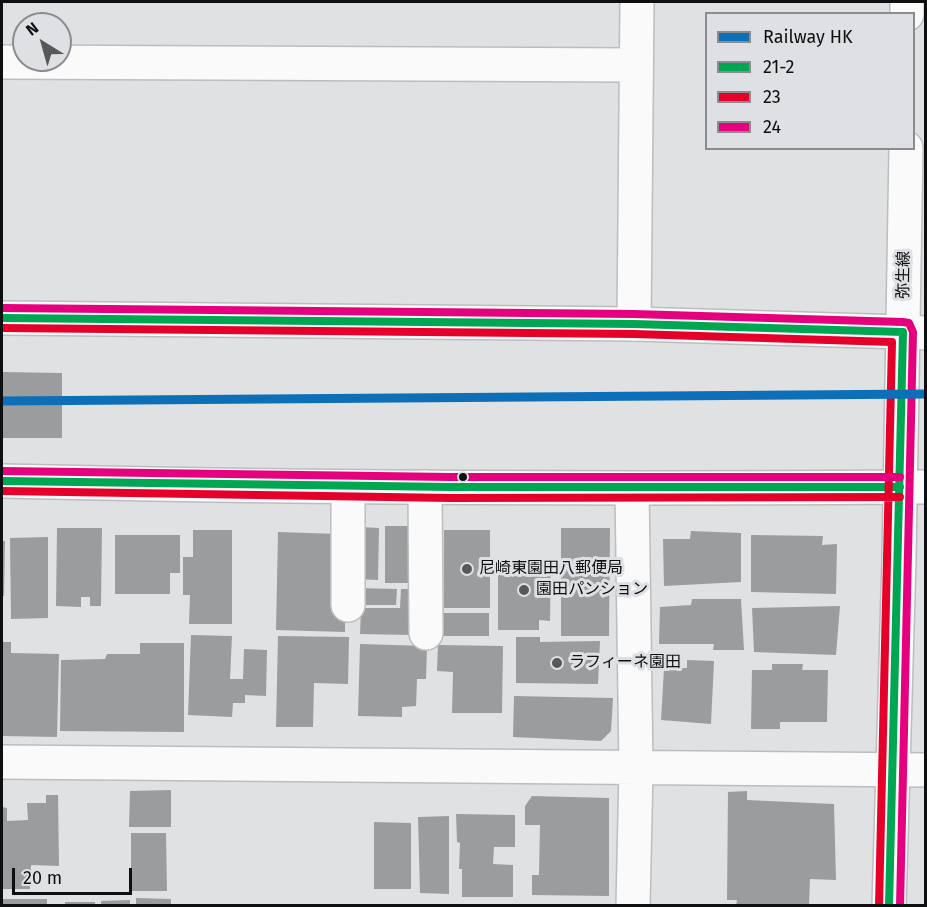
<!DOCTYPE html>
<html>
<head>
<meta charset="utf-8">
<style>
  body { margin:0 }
  #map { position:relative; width:927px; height:907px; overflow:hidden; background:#dfe1e3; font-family:"Fira Sans",sans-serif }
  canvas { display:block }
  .frame { position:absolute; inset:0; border:3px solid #0e0f10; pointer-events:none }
  .legend { position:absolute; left:705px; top:12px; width:210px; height:138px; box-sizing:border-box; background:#dee0e4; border:2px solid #8b8c8f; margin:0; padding:8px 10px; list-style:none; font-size:18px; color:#0e0f10 }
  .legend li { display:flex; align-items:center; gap:12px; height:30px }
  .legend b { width:30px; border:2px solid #8b8c8f }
  .north { position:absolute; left:12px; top:12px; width:60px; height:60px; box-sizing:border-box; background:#dee0e4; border:2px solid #8b8c8f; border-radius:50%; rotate:323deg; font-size:16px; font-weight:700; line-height:24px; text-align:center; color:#0e0f10 }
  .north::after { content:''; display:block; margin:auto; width:21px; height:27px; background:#57585a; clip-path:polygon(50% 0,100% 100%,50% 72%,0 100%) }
  .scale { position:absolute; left:12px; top:868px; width:120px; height:27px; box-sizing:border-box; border:3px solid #0e0f10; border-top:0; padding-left:8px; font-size:18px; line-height:21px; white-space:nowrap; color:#0e0f10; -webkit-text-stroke:4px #dee0e4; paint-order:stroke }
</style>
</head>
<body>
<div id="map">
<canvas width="927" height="907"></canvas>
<div class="frame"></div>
<ul class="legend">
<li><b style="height:8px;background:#0d6fb8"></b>Railway HK</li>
<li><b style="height:8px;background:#00a651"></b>21-2</li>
<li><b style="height:8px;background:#e4002b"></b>23</li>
<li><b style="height:8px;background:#e5007d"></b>24</li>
</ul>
<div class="north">N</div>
<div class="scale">20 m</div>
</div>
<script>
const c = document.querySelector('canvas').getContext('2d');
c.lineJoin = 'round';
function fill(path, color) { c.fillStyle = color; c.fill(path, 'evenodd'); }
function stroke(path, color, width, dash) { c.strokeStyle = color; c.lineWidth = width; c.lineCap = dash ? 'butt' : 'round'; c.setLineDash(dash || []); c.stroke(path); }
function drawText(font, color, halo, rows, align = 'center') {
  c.font = font + ' "Fira Sans","Noto Sans JP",sans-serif'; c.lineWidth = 6; c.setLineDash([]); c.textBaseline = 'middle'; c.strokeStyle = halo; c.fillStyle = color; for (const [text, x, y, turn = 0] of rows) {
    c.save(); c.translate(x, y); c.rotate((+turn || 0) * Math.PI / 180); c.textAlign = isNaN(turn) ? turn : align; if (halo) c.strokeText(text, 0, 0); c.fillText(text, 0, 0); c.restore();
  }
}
fill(new Path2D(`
  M 2,372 L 62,373 L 62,438 L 2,438 Z
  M 385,526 L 414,526 L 413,583 L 385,583 Z
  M 360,527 L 379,528 L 378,580 L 358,579 Z
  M 57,528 L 102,528 L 101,606 L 90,606 L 90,597 L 81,597 L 81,607 L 56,606 Z
  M 561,528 L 610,528 L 609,636 L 561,636 Z
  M 193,530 L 232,530 L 232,624 L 189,624 L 190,595 L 183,595 L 183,557 L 193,557 Z
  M 444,530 L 490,530 L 490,608 L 444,608 Z
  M 691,531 L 741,533 L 741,582 L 664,586 L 663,539 L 690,539 Z
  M 278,532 L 339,534 L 345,612 L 345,632 L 276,630 Z
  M 115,535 L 180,535 L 180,573 L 170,573 L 170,594 L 115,594 Z
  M 751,535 L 823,536 L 822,545 L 837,544 L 836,594 L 751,592 Z
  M 48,537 L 48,618 L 11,619 L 10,538 Z
  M 2,541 L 5,541 L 4,596 L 2,596 Z
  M 498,559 L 551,559 L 550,621 L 539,620 L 539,630 L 498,630 Z
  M 356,588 L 397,589 L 396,605 L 356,605 Z
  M 401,589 L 414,589 L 413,635 L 360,634 L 361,608 L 400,608 Z
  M 692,599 L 741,599 L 744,650 L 713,650 L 714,644 L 659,644 L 660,607 L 691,605 Z
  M 840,606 L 836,655 L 754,652 L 752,608 Z
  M 437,613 L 489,613 L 489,636 L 437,636 Z
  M 191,635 L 232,636 L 230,679 L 243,679 L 244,649 L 267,650 L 266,696 L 245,695 L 245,703 L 233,703 L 232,717 L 188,715 Z
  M 278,636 L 349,637 L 348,684 L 314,683 L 313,727 L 276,727 Z
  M 516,637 L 540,637 L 540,642 L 600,641 L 598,684 L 516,683 Z
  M 2,642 L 11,642 L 11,653 L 59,654 L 57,737 L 2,736 Z
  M 140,643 L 184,643 L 184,732 L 60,731 L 61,660 L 105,659 L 107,654 L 140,654 Z
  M 360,644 L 427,646 L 426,679 L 417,679 L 416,706 L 402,707 L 402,717 L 358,716 Z
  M 438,645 L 503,646 L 502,713 L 452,713 L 453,672 L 437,671 Z
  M 687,660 L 714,661 L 711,724 L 661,720 L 664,668 L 687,668 Z
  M 772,664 L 803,664 L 802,670 L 828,670 L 827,722 L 780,722 L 780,729 L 751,729 L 752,670 L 772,670 Z
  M 514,696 L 613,698 L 611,731 L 601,741 L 513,737 Z
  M 171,790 L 171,827 L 129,827 L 130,791 Z
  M 747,791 L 747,800 L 834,804 L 836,880 L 810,879 L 809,906 L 736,906 L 737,900 L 727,900 L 728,792 Z
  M 46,795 L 58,795 L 59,866 L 31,865 L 30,889 L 2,889 L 2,807 L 7,808 L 7,821 L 28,820 L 27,803 L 46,803 Z
  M 532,796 L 609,798 L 609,896 L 532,895 L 532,875 L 539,875 L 540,825 L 525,825 L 525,806 Z
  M 456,814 L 515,815 L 515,847 L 494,847 L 493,864 L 513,865 L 513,897 L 462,897 L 462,869 L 459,869 L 460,843 L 457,842 Z
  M 449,816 L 449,894 L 420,893 L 418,817 Z
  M 374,822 L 411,823 L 411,889 L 374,889 Z
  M 131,833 L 166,833 L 167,891 L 131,891 Z
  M 136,898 L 171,899 L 171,906 L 136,906 Z
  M 2,899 L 47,899 L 47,906 L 2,906 Z
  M 130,900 L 130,906 L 101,906 L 101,901 Z
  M 65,902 L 95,902 L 95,906 L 65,906 Z`), '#9b9c9e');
const street = new Path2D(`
  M 2,62 L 636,65
  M 634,324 L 637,2
  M 903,332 L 926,333
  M 348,487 L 348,605
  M 425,487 L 426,633
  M 900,487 L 926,487
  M 632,489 L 636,769 L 633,906
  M 2,762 L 926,770`);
const secondary = new Path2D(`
  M 907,14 L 907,2
  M 2,318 L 634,324 L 903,332
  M 2,481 C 301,488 600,489 900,487
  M 889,906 L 899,559 L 906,148`);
stroke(street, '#bbbdbe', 36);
stroke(secondary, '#bbbdbe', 36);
stroke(street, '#fafafb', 33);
stroke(secondary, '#fafafb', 33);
stroke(new Path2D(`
  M 2,318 L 634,324 L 903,332 L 889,906
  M 2,481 L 451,487 L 900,487`), '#00a651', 8);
stroke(new Path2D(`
  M 2,328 L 634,334 L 892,342 L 879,906
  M 2,491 L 451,498 L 900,497`), '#e4002b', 8);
stroke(new Path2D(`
  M 2,308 L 634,314 L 903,322 L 909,323 L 913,332 L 900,906
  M 2,471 L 451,477 L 900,477`), '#e5007d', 8);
stroke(new Path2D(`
  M 2,401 L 926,394`), '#0d6fb8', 9);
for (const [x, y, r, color] of [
  [463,477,5,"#0e0f10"],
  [467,569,6,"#57585a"],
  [524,590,6,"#57585a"],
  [557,663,6,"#57585a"]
]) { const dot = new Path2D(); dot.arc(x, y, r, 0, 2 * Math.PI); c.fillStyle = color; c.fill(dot); stroke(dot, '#dee0e4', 2); }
drawText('16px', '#0e0f10', '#dee0e4', [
  ["弥生線",904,275,-89]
]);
drawText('16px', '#0e0f10', '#dee0e4', [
  ["尼崎東園田八郵便局",479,569],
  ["園田パンション",536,590],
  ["ラフィーネ園田",569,663]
], 'left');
</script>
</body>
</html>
